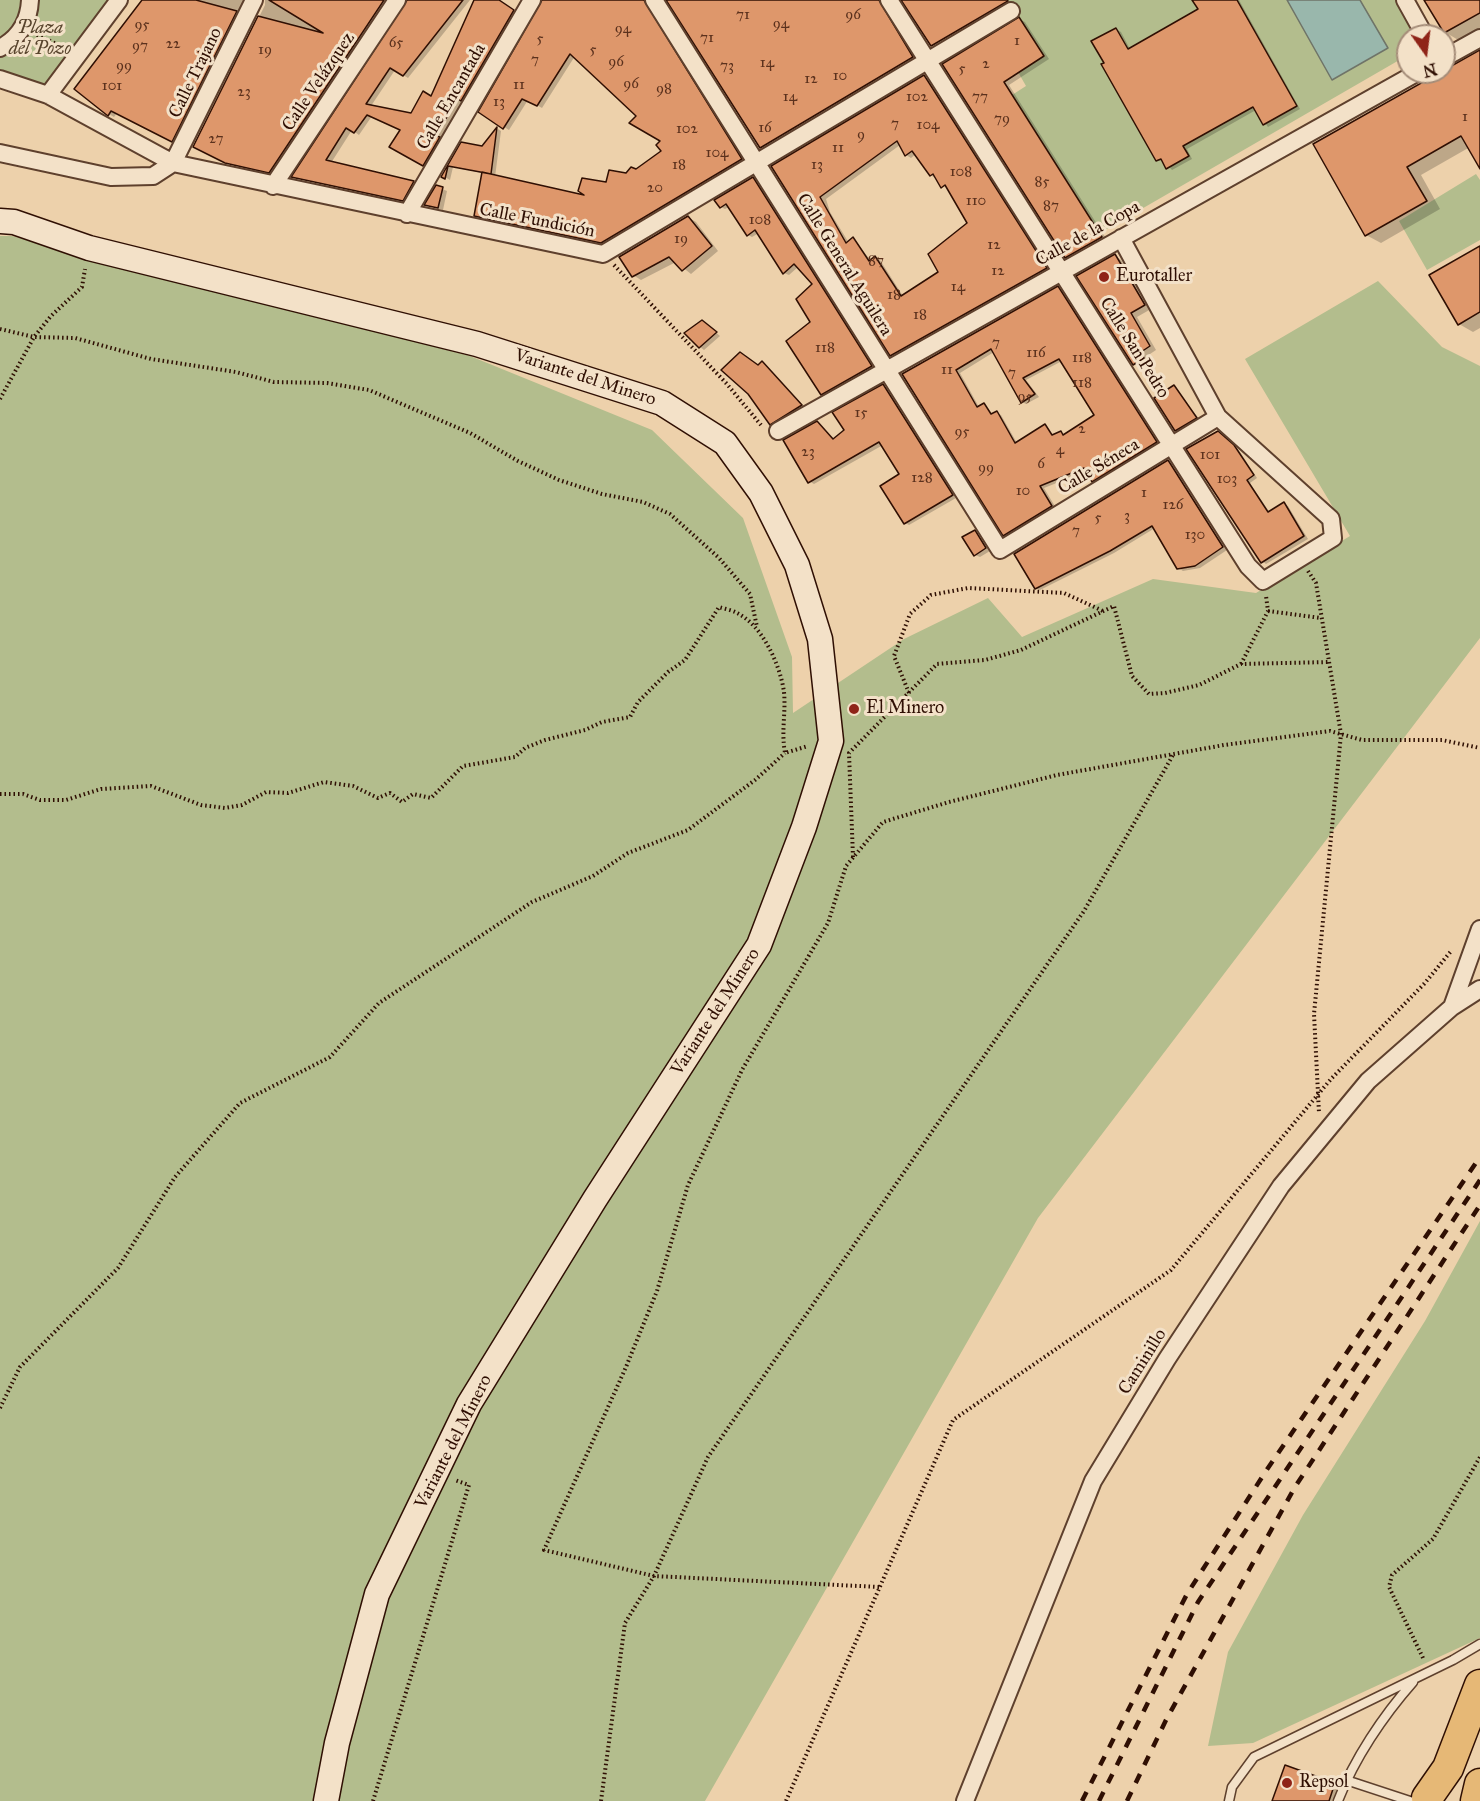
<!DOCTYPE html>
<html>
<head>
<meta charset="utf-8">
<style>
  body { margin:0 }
  #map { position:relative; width:1480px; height:1801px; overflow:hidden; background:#edd1ab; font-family:"IM FELL Great Primer",serif }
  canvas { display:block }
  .north { position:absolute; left:1396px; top:24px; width:60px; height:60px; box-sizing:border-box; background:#f3e1c8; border:2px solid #a58d79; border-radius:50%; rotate:166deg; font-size:16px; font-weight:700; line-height:24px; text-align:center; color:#2f0f03 }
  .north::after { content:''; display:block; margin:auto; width:21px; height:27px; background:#8f2418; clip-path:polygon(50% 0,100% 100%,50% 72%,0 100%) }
</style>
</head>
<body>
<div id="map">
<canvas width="1480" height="1801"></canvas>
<div class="north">N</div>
</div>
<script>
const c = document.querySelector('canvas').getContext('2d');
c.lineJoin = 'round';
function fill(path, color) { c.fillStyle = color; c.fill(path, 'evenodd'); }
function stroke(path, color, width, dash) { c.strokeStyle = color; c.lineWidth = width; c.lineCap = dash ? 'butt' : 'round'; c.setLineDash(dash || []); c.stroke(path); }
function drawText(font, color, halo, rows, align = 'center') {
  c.font = font + ' "IM FELL Great Primer",serif'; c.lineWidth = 6; c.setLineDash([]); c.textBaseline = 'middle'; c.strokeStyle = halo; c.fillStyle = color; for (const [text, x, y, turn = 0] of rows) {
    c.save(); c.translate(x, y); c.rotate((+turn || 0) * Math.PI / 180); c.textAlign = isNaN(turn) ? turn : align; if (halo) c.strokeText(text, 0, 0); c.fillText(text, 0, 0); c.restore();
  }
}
fill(new Path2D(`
  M 0,0 L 119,0 L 48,95 L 0,72 Z
  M 1007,0 L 1395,0 L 1416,36 L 1408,36 L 1408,55 L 1100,233 L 1012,95 L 1026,86 L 1018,72 L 1044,56 Z
  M 1476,174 L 1480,180 L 1480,240 L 1427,270 L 1399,221 Z
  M 0,236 L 12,236 L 470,356 L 652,430 L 743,518 L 792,657 L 793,713 L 904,639 L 988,598 L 1022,637 L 1153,579 L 1256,593 L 1350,536 L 1245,359 L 1378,281 L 1442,347 L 1480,366 L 1480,638 L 1038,1218 L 705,1801 L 0,1801 Z
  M 1480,1221 L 1480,1638 L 1253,1743 L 1208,1746 L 1228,1652 L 1303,1515 L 1425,1321 Z`), '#b3bd8d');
const water = new Path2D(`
  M 1287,0 L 1360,0 L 1388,48 L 1332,80 Z`);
fill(water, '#99b7ac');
stroke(water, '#6f7468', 1.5);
fill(new Path2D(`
  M 145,0 L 248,0 L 177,144 L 117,113 L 114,117 L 109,114 Z
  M 265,0 L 391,0 L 275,174 L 232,165 L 195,146 L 265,5 Z
  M 408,0 L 470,0 L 408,78 L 395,70 L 371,106 L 412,115 L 432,98 L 476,0 L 497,0 L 518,14 L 440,139 L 444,141 L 428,168 L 391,147 L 402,130 L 372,116 L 359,135 L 352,130 L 331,163 L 414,182 L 418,185 L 408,203 L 294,177 Z
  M 543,0 L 649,0 L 650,10 L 746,162 L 607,245 L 475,215 L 483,173 L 453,167 L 450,180 L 443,176 L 462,143 L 483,147 L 498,129 L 501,131 L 495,177 L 591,198 L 607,183 L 636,171 L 663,151 L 663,140 L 575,56 L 542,108 L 528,100 L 509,130 L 480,112 Z
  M 668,0 L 884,0 L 884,9 L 917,60 L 766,150 L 761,147 Z
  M 903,0 L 1008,0 L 1012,4 L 937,48 L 932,45 Z
  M 1194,0 L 1239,0 L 1300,109 L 1268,127 L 1256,110 L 1187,149 L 1192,159 L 1172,170 L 1164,161 L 1157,160 L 1116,29 L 1121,32 L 1130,49 L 1200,10 Z
  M 1425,0 L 1480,0 L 1480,45 L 1473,49 L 1445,32 Z
  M 1019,19 L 1025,22 L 1049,59 L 1009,85 L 1107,240 L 1071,260 L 1066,257 L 944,65 Z
  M 1480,51 L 1480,165 L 1470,147 L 1421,175 L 1440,209 L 1381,243 L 1366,235 L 1315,144 Z
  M 924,77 L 929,80 L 1051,271 L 896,358 L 891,355 L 773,167 ZM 900,145 L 906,155 L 911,158 L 916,154 L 931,175 L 949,189 L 969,224 L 941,272 L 903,296 L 880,260 L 875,257 L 871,261 L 854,239 L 849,243 L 830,212 L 826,199 Z
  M 753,179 L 757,181 L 875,369 L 826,396 L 822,394 L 812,322 L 814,284 L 798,267 L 789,275 L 784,273 L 759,233 L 752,237 L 748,235 L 729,207 L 725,209 L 721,207 Z
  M 437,187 L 447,191 L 443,210 L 426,205 Z
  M 688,217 L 696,222 L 718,251 L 691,274 L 676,262 L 641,280 L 633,275 Z
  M 1480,247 L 1480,328 L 1473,332 L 1459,324 Z
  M 1115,256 L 1121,260 L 1151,309 L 1137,317 L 1156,350 L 1147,356 L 1150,362 L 1141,368 L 1134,364 L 1078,276 Z
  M 1058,288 L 1062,290 L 1160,445 L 1097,483 L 1087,471 L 1044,488 L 1056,508 L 1009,537 L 1004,535 L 904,374 ZM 994,352 L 1022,402 L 1026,404 L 1039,397 L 1026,380 L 1062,361 L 1096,415 L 1065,435 L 1061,433 L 1054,436 L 1045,426 L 1017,443 L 1001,415 L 997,413 L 993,415 L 984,404 L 979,407 L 960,373 Z
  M 706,324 L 720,336 L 704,350 L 700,347 Z
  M 762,363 L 806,408 L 775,426 L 771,424 L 758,367 Z
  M 883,386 L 888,388 L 956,498 L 909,525 L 905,523 L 901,475 L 883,445 L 814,484 L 809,481 L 817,423 L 834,439 L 846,430 Z
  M 1174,387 L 1200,420 L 1180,433 L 1176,430 Z
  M 1222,435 L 1238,449 L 1257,478 L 1250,483 L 1270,513 L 1284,504 L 1288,506 L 1308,539 L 1266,564 L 1262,561 Z
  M 1168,461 L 1173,464 L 1227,550 L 1200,568 L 1183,571 L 1178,568 L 1155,528 L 1114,553 L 1040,590 L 1036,588 Z
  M 975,531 L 990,551 L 980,557 L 975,555 Z
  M 1286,1767 L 1339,1787 L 1334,1801 L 1273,1801 Z`), '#0003');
const building = new Path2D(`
  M 142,0 L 196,0 L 237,11 L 172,142 L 111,111 L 108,116 L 74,89 Z
  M 269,0 L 384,0 L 269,173 L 225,163 L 193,147 L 258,16 L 323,33 Z
  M 407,0 L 463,0 L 403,76 L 390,68 L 366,104 L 411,113 L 423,91 L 431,96 L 474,0 L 499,0 L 514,10 L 461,101 L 458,99 L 435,136 L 440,137 L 423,166 L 389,147 L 400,130 L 367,115 L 354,133 L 346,128 L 326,160 L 414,181 L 403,201 L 291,177 Z
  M 542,0 L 644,0 L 742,159 L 601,243 L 474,216 L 482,172 L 584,195 L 578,191 L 582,178 L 606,182 L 609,170 L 626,173 L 631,167 L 636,169 L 661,151 L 656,145 L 660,141 L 629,123 L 636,116 L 570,54 L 537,106 L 522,99 L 503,129 L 478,112 Z
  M 666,0 L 879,0 L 913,57 L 760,148 Z
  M 901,0 L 1007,0 L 1008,1 L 931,46 Z
  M 1192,0 L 1237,0 L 1297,106 L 1263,125 L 1253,107 L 1183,146 L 1189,156 L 1166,169 L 1161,159 L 1156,161 L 1101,64 L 1104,63 L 1091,41 L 1116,28 L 1128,49 L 1198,9 Z
  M 1424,0 L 1480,0 L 1480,13 L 1444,33 Z
  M 1019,17 L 1044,56 L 1004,82 L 1102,237 L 1065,258 L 942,64 Z
  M 1480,50 L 1480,169 L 1461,136 L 1407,167 L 1427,201 L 1365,236 L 1313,144 Z
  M 924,75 L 1047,268 L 890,356 L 771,166 ZM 897,141 L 905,156 L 912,151 L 930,176 L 933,174 L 941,188 L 945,185 L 967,223 L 928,254 L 938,272 L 901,296 L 875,256 L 869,261 L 853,237 L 846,243 L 820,197 Z
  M 497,127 L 491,174 L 448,166 L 445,179 L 441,177 L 461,142 L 482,146 Z
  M 753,177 L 872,366 L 821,395 L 786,341 L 810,322 L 796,299 L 812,284 L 794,264 L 783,274 L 755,230 L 747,236 L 726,204 L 720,208 L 714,200 Z
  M 436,185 L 443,187 L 438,208 L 424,205 Z
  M 688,216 L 712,246 L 682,271 L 669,257 L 632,277 L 619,257 Z
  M 1480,246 L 1480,312 L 1458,325 L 1429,275 Z
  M 1115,254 L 1145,305 L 1131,313 L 1150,346 L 1141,352 L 1144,358 L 1133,365 L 1076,276 Z
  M 1058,286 L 1157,442 L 1092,482 L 1084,468 L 1040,486 L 1052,506 L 1003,536 L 902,374 ZM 991,349 L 1021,403 L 1035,394 L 1023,378 L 1059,359 L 1094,415 L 1063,435 L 1061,431 L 1052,435 L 1045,424 L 1015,443 L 997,411 L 991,414 L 984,403 L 977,407 L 956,370 Z
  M 702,320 L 717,332 L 699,348 L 684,333 Z
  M 740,352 L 758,365 L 762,361 L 802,405 L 770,425 L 748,394 L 721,370 Z
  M 883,384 L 953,495 L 904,524 L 880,486 L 899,474 L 879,442 L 808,483 L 783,440 L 817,421 L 833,439 L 844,430 L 832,412 Z
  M 1174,385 L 1197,418 L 1175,431 L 1154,398 Z
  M 1218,431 L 1234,445 L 1254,475 L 1247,480 L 1268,512 L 1284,502 L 1304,536 L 1261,563 L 1186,449 Z
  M 1168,460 L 1223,547 L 1195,566 L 1177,569 L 1152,526 L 1110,551 L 1035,589 L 1014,554 Z
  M 975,530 L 986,548 L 974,556 L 962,537 Z
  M 1285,1765 L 1335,1783 L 1329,1801 L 1272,1801 Z`);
fill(building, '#de976b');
stroke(building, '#2f0f03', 1.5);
const lane = new Path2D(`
  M 1346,1780 L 1410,1801
  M 1229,1801 L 1232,1787 L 1254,1757 L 1453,1660 L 1480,1644
  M 1338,1801 C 1354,1759 1383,1716 1413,1682`);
const street = new Path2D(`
  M 654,0 L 1000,550 L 1218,417
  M 889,0 L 1248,566 L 1263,581 L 1333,538 L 1331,519 L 1218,417 L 1121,238
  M 1405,0 L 1425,36
  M 0,48 C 19,38 29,22 30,0
  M 1444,58 L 1480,38
  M 0,79 L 48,95 L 173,163 L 603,254 L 1011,11
  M 48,95 L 119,0
  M 0,153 L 111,177 L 153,176 L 173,163 L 254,0
  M 273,186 L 397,0
  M 407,214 L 532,0
  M 778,431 L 1418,72
  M 1452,1007 L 1480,989
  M 965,1801 L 1093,1481 L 1167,1359 L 1281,1186 L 1368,1081 L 1452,1007 L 1480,929`);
const secondary = new Path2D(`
  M 0,221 L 14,222 L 89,248 L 477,344 L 662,403 L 725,443 L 761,493 L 797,565 L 820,639 L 831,741 L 804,827 L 759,945 L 595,1199 L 469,1404 L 377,1594 L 337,1743 L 326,1801`);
const highway = new Path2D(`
  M 1427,1798 L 1448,1768 L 1480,1685
  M 1476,1801 L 1480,1784`);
stroke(lane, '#5e402d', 11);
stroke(street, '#5e402d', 20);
stroke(secondary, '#2f0f03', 27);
stroke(highway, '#2f0f03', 33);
stroke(new Path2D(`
  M 37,35 L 63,47
  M 614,265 L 726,383 L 761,425
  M 0,329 L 34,337 L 75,338 L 151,359 L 236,372 L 274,382 L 327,383 L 369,390 L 470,433 L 518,461 L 559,480 L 602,494 L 643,502 L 670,514 L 719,558 L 750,594 L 757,627
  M 0,399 L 34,337 L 51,316 L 82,287 L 85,269
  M 1308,571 L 1316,583 L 1341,734 L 1314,1014 L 1319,1113
  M 1268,611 L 1321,618
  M 1241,664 L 1268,611 L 1266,596
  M 909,693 L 894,656 L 910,614 L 931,595 L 968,588 L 1064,593 L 1103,611
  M 0,794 L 23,794 L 40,800 L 66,800 L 101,789 L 151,786 L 201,805 L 225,808 L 242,805 L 266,792 L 288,793 L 324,782 L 353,786 L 378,798 L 390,793 L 402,802 L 413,794 L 431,798 L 463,766 L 515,757 L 525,748 L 545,740 L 585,730 L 602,722 L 630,717 L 638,702 L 668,672 L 685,660 L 719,607 C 725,609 732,610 737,613 C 762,625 780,664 784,692 C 786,713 781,731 785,753 L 808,746
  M 853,857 L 849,753 L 937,664 L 985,660 L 1021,650 L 1114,606 L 1132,676 L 1149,694 L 1165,693 L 1199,685 L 1241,664 L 1329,662
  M 0,1408 L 20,1367 L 118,1268 L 175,1177 L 240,1103 L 330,1057 L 379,1003 L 532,902 L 593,876 L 628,853 L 688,830 L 755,780 L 785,753
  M 879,1587 L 654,1576 L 544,1550 L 626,1367 L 657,1291 L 688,1185 L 742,1070 L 828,923 L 846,866 L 883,822 L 949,802 L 1057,775 L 1224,745 L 1330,731 L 1362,740 L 1442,740 L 1480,748
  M 1423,1658 L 1389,1587 L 1392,1575 L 1433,1539 L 1480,1457
  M 373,1801 L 469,1485 L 455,1480
  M 601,1801 L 625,1623 L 654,1576 L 708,1457 L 1084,911 L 1173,755
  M 786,1801 L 953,1420 L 1171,1270 L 1331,1079 L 1424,984 L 1452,950`), '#2f0f03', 4, [1.5, 3]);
stroke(lane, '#f3e1c8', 8);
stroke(street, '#f3e1c8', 16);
stroke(secondary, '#f3e1c8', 24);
stroke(highway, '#e6b876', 30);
stroke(new Path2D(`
  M 1082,1801 L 1187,1594 L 1266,1471 L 1480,1157
  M 1099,1801 L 1198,1602 L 1480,1180
  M 1127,1801 L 1166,1720 L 1295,1487 L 1480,1205`), '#2f0f03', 4.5, [10, 10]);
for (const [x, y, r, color] of [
  [1104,277,6,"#8f2418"],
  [854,709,6,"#8f2418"],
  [1287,1783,6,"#8f2418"]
]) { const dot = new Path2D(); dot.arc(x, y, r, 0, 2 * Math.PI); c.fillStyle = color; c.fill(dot); stroke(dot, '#f3e1c8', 2); }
drawText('15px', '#5b311d', null, [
  ["71",743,15],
  ["96",853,15],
  ["94",781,24],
  ["95",142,25],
  ["94",623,29],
  ["71",707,38],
  ["5",540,39],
  ["1",1017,41],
  ["65",396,43],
  ["22",173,44],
  ["97",140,46],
  ["19",265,50],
  ["5",593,50],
  ["7",535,60],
  ["96",616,62],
  ["14",767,63],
  ["2",986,64],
  ["99",124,66],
  ["73",727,66],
  ["5",962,69],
  ["10",840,76],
  ["12",811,79],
  ["96",631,84],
  ["11",519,85],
  ["101",112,86],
  ["98",664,89],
  ["23",244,92],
  ["14",790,97],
  ["102",917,97],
  ["77",980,97],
  ["13",499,102],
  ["1",1465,117],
  ["79",1002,119],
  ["7",895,124],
  ["104",928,125],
  ["16",765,128],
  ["102",687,129],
  ["9",861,135],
  ["27",216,139],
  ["11",838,148],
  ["104",717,153],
  ["18",679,165],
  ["13",817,165],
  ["108",961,172],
  ["85",1042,182],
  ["20",655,188],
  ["110",976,201],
  ["87",1051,206],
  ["108",760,220],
  ["19",681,239],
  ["12",994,245],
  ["87",876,261],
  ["12",998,271],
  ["14",958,287],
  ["18",894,295],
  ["18",920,315],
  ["7",996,343],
  ["118",825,348],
  ["116",1036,353],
  ["118",1082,358],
  ["11",947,370],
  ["7",1012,373],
  ["118",1082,383],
  ["95",1025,397],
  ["15",861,413],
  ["2",1082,429],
  ["95",962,432],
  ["4",1060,450],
  ["23",808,452],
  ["101",1210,455],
  ["6",1041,464],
  ["99",986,468],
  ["128",922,478],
  ["103",1227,479],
  ["10",1023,491],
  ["1",1144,493],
  ["126",1173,505],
  ["3",1127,516],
  ["5",1098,518],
  ["7",1076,531],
  ["130",1195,535]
]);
drawText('italic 18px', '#57432c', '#f3e1c8', [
  ["Plaza",40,29],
  ["del Pozo",40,50]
]);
drawText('18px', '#2f0f03', '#f3e1c8', [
  ["Calle Trajano",196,73,-64],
  ["Calle Velázquez",319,82,-56],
  ["Calle Encantada",452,97,-60],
  ["Calle Fundición",537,221,11],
  ["Calle de la Copa",1088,234,-29],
  ["Calle General Aguilera",844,265,58],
  ["Calle San Pedro",1134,348,58],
  ["Variante del Minero",585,378,18],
  ["Calle Séneca",1099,467,-31],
  ["Variante del Minero",716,1012,-57],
  ["Caminillo",1143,1362,-58],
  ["Variante del Minero",454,1442,-63]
]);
drawText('18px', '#2f0f03', '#f3e1c8', [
  ["Eurotaller",1116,277],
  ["El Minero",866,709],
  ["Repsol",1299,1783]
], 'left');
</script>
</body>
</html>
